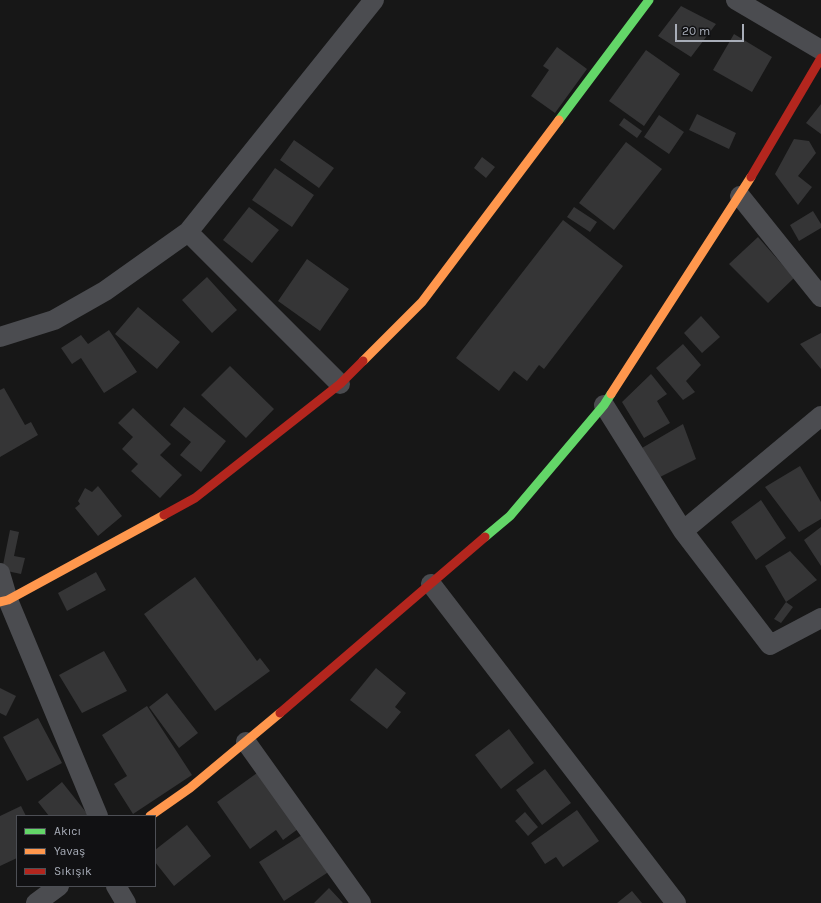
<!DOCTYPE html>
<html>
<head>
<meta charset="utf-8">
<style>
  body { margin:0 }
  #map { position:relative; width:821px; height:903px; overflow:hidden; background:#171717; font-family:Karla,sans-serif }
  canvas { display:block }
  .legend { position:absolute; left:16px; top:815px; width:140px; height:72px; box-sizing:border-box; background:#111113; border:1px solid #4d4f55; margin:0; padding:5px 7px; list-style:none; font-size:12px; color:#a8adb8 }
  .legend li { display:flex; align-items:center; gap:8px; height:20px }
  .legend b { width:20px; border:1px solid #4d4f55 }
  .scale { position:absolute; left:675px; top:24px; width:69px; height:18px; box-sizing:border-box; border:2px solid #a8adb8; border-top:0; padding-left:5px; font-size:12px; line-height:14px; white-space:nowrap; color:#a8adb8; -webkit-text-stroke:3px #111113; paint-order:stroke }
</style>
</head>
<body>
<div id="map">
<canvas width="821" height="903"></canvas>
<ul class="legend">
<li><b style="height:5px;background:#63d668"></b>Akıcı</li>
<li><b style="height:5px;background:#ff974d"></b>Yavaş</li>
<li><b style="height:5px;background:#b3261e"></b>Sıkışık</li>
</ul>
<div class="scale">20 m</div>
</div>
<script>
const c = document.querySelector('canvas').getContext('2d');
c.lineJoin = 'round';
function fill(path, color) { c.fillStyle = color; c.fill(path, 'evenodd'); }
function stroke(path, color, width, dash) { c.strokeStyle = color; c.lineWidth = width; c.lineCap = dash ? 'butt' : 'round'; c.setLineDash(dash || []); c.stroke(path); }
fill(new Path2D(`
  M 681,6 L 716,24 L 691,57 L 658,36 Z
  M 734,34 L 772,57 L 752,92 L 713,70 Z
  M 557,47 L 587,69 L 555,113 L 531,96 L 549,70 L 543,66 Z
  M 646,50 L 680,74 L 644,126 L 609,101 Z
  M 821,104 L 821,134 L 806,123 Z
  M 697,114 L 736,133 L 729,149 L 689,130 Z
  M 659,115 L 684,132 L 669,154 L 644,137 Z
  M 624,118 L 642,131 L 637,138 L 619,125 Z
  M 794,139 L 809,141 L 816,153 L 798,176 L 812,187 L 798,205 L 775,174 Z
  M 294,140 L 334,168 L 319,188 L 280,160 Z
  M 626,142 L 662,169 L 614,230 L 579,203 Z
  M 482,157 L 495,167 L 486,178 L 474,168 Z
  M 275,168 L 314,195 L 292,227 L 252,200 Z
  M 249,207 L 279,230 L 252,263 L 223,240 Z
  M 574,207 L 597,222 L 590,232 L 567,217 Z
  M 813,211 L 821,224 L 821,228 L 799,241 L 790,225 Z
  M 563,220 L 623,266 L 544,369 L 539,365 L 527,381 L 514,371 L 499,391 L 456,358 Z
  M 758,237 L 794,278 L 768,303 L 729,264 Z
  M 307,259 L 349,289 L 320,331 L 278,301 Z
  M 207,277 L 237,310 L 212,333 L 182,300 Z
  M 138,307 L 180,342 L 157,369 L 115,334 Z
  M 701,316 L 720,337 L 702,353 L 684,333 Z
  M 109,330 L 137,372 L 104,393 L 81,358 L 72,364 L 61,348 L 81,335 L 88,344 Z
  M 821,333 L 821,369 L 800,344 Z
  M 683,344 L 701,365 L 686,381 L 695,392 L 683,400 L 656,368 Z
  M 230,366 L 274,409 L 246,438 L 201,395 Z
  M 651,374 L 667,394 L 657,401 L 670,423 L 644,438 L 622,402 Z
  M 4,388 L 25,425 L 31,422 L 38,435 L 0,457 L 0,390 Z
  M 184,407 L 226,441 L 201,472 L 180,455 L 191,442 L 170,425 Z
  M 133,408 L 171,444 L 160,455 L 182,475 L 160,498 L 131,471 L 138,464 L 122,449 L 133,437 L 118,423 Z
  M 683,424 L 696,459 L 658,478 L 642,448 Z
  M 800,466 L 821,502 L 821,519 L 799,532 L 765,487 Z
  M 98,486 L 122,516 L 98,536 L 75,508 L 80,504 L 78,501 L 85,488 L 92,492 Z
  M 761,500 L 786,538 L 756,560 L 731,522 Z
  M 821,527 L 821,566 L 804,540 Z
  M 10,530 L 19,532 L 14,556 L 25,558 L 21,574 L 2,570 Z
  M 790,551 L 817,580 L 786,602 L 765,566 Z
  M 96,572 L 106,590 L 67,611 L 58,593 Z
  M 195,577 L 257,661 L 260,658 L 270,671 L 215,711 L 144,614 Z
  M 786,602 L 793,607 L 781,623 L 774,619 Z
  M 104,651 L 127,691 L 82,713 L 59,675 Z
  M 376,668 L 406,693 L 395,707 L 401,712 L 387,729 L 350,700 Z
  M 0,688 L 16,696 L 6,716 L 0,713 Z
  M 167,693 L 198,733 L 179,748 L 149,707 Z
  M 147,706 L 192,775 L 133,814 L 114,784 L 127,776 L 102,735 Z
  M 38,718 L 62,763 L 27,781 L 3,737 Z
  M 509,729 L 534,763 L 501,789 L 475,755 Z
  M 545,769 L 571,803 L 542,825 L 516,790 Z
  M 257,773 L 298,829 L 283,840 L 276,830 L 250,849 L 217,802 Z
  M 62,782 L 89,816 L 49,816 L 38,802 Z
  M 21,806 L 26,816 L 17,816 L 17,858 L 0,866 L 0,816 Z
  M 577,810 L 599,841 L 563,867 L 556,857 L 545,864 L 531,843 Z
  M 525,812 L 538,827 L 528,836 L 515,821 Z
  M 187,825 L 211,856 L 174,886 L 155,862 L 155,850 Z
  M 305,833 L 330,871 L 284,901 L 259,862 Z
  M 329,888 L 343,903 L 314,903 Z
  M 632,891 L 642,903 L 617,903 Z`), '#353536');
stroke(new Path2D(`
  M 736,0 L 821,50
  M 740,196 L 821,297
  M 188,232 L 340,384
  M 0,337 L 54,320 L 105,291 L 188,232 L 374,0
  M 604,405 L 683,531 L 821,416
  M 683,531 L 770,645 L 821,618
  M 0,573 L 8,600 L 98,816
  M 431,584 L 676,903
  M 246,742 L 361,903
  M 116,886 L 126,903
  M 36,903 L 59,886`), '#4b4c50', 20);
stroke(new Path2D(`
  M 559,120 L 649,0
  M 485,537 L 510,516 L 604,405 L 611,394`), '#63d668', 9);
stroke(new Path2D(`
  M 363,361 L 422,302 L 559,120
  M 611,394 L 751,177
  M 0,602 L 8,600 L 164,515
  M 150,816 L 190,788 L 280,713`), '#ff974d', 9);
stroke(new Path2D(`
  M 751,177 L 821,58
  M 164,515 L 195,498 L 340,384 L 363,361
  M 280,713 L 485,537`), '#b3261e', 9);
</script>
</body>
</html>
